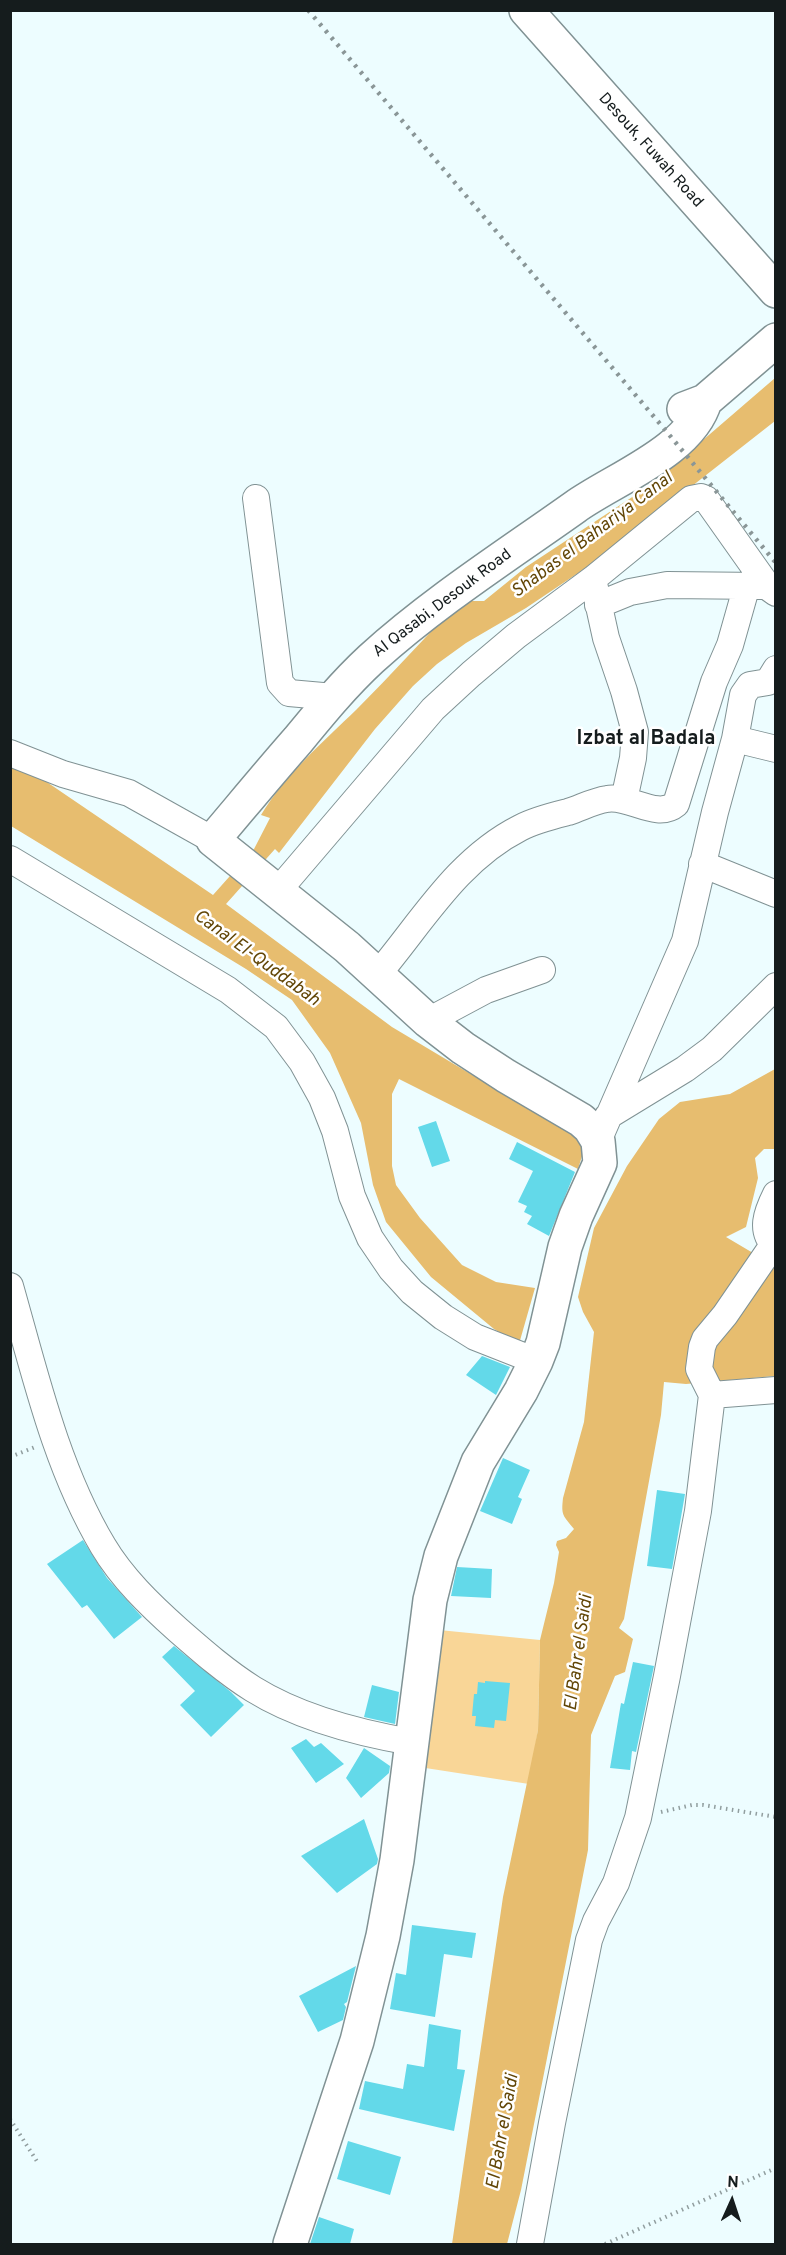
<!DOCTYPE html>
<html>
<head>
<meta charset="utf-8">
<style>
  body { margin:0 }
  #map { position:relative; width:786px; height:2255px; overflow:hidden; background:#edfdff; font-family:Overpass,sans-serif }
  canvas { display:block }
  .frame { position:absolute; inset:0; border:12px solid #151c1d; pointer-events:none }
  .north { position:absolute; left:702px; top:2171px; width:60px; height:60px; -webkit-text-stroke:4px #fff; paint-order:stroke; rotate:3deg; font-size:16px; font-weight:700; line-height:24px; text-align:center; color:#151c1d }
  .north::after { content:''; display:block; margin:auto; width:21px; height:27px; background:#151c1d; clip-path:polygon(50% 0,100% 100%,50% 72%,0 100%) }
</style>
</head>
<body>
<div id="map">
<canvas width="786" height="2255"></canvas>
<div class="frame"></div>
<div class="north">N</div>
</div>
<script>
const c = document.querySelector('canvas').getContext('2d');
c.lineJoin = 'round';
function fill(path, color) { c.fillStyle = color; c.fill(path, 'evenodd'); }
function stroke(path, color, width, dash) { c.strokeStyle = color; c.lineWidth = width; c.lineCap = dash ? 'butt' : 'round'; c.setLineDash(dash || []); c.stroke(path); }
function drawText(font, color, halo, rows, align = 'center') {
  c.font = font + ' Overpass,sans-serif'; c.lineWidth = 5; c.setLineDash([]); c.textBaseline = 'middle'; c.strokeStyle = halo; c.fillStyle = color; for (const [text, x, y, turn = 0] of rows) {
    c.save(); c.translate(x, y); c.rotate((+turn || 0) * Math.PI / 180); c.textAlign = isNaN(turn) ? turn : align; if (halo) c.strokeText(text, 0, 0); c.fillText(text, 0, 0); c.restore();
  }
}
fill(new Path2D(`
  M 439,1630 L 540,1640 L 538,1730 L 529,1784 L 419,1767 Z`), '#f9d697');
fill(new Path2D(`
  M 775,378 L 775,421 L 599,559 L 526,608 L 466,643 L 437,664 L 413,686 L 375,729 L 279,853 L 275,849 L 226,904 L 392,1027 L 586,1143 L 578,1169 L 399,1079 L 392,1094 L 392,1166 L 396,1185 L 420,1218 L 462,1265 L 496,1282 L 535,1288 L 519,1344 L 494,1329 L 431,1277 L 386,1222 L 373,1185 L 361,1123 L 330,1053 L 292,1000 L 246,969 L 11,826 L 10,757 L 213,895 L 254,849 L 270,818 L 261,815 C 286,774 323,742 357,709 C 391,675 423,639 457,605 L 466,601 L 484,601 L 526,567 L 652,484 Z
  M 775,1069 L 775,1149 L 764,1149 L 755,1158 L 758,1178 L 746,1227 L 726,1237 L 775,1266 L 775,1376 L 686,1384 L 664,1382 L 661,1415 L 624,1619 L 619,1628 L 633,1639 L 625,1672 L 615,1676 L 591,1735 L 588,1850 L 521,2190 L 507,2244 L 452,2244 L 503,1897 L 538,1730 L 540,1640 L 554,1583 L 559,1552 L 556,1545 L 557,1541 L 566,1538 L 574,1529 C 563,1515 561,1516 563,1498 L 584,1422 L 594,1332 L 583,1312 L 578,1297 L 594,1228 L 627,1166 L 659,1119 L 680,1102 L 730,1094 Z`), '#e7bd6f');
fill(new Path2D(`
  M 436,1121 L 450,1161 L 432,1167 L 418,1127 Z
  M 517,1142 L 575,1172 L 549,1236 L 527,1224 L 532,1216 L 524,1212 L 527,1206 L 518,1202 L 533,1171 L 509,1159 Z
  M 482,1356 L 510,1367 L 496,1395 L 466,1375 Z
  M 503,1458 L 530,1470 L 518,1497 L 522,1499 L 512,1524 L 480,1511 Z
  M 657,1490 L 685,1494 L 672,1569 L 647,1566 Z
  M 83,1540 L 107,1578 L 142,1617 L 114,1639 L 87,1605 L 82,1608 L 47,1564 Z
  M 457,1567 L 492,1569 L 491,1598 L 451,1596 Z
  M 174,1646 L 231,1692 L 244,1705 L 211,1737 L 180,1705 L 195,1691 L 162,1657 Z
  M 633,1662 L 654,1666 L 636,1752 L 632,1751 L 630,1770 L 610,1768 L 621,1703 L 624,1704 Z
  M 485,1681 L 510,1683 L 506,1721 L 495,1720 L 494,1728 L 475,1726 L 476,1716 L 472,1716 L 474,1694 L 477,1694 L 478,1682 L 485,1683 Z
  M 372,1685 L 399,1692 L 395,1724 L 364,1717 Z
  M 306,1739 L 314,1747 L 321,1743 L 344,1764 L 316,1783 L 291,1748 Z
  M 364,1748 L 390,1766 L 389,1773 L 361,1798 L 346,1778 Z
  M 364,1819 L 378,1859 L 377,1864 L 337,1893 L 301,1856 Z
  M 412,1925 L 476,1933 L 472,1958 L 444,1954 L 435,2017 L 390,2009 L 396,1973 L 406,1975 Z
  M 356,1966 L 347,2002 L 344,2004 L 346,2007 L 343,2020 L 318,2032 L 299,1996 Z
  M 429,2024 L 461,2030 L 457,2069 L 465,2070 L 454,2131 L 359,2109 L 365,2081 L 403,2089 L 407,2064 L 424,2067 Z
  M 348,2141 L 401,2157 L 390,2195 L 337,2179 Z
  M 319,2217 L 354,2229 L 350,2244 L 310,2244 Z`), '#63d9e9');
const minor = new Path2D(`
  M 256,498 L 280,683 L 289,693 L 334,697
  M 593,579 L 606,638 L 624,691 L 635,732 L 633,758 L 624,800
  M 598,605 L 630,592 L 667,585 L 763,586
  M 735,739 L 776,749
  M 10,753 L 63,774 L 129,793 L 213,840
  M 10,859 L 228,990 L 276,1027 L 302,1062 L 322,1098 L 335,1131 L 352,1196 L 370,1238 L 391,1269 L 412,1292 L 443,1317 L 475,1337 L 536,1361
  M 702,864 L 776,894
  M 276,893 L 433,709 L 471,674 L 516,636 L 593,579 L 691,499 L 701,497 L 706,499 L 769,588 L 776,593
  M 378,974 C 422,922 457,860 520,828 C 535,820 552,816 568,812 C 581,808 593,801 607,799 C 629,795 657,820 676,804 L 714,682 L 730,645 L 747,585
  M 428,1021 L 486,990 L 542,970
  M 608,1116 L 685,1069 L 712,1049 L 776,986
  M 598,1141 L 685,941 L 715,812 L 735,739 L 743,695 L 750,685 L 768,682 L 776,669
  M 776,1194 C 767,1212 759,1231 776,1247
  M 10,1286 C 35,1374 56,1467 103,1546 C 122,1578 150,1605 178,1630 C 202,1651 226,1672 253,1689 C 298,1717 359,1733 411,1742
  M 712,1395 L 776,1390
  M 530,2244 L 552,2123 L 589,1940 L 596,1921 L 616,1883 L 638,1818 L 667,1676 L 698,1511 L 712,1395 L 699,1369 L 702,1347 L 705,1339 L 725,1315 L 773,1245`);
const major = new Path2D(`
  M 526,10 L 776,291
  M 684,409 L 705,401 L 776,340
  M 290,2244 L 357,2041 L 383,1936 L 397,1860 L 430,1600 L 441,1556 L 478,1462 L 521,1391 L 536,1361 L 543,1343 L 565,1247 L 576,1216 L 600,1163 L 598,1141 L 590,1128 L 581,1120 L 506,1076 L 463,1048 L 428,1021 L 347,947 L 213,840 C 241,807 269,773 298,740 C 321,712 344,684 371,659 C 434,602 506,556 575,507 C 614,479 691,451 705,401`);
stroke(minor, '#809294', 28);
stroke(major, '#809294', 36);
stroke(new Path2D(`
  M 10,1457 L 35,1447
  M 661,1812 L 692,1805 L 703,1805 L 776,1817
  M 10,2119 L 38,2163
  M 605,2244 L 776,2168`), '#919e9f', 4, [1.5, 4.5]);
stroke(minor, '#fff', 26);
stroke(major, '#fff', 33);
stroke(new Path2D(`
  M 308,10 L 661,425 L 776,563`), '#8a9697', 4.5, [3, 6]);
drawText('16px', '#151c1d', '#fff', [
  ["Desouk, Fuwah Road",650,151,48],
  ["Al Qasabi, Desouk Road",443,604,-37]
]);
drawText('italic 18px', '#624606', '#fff', [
  ["Shabas el Bahariya Canal",593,536,-37],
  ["Canal El-Quddabah",256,959,36],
  ["El Bahr el Saidi",580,1653,-82],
  ["El Bahr el Saidi",504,2132,-80]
]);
drawText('bold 20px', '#151c1d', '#fff', [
  ["Izbat al Badala",646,740]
]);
</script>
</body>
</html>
